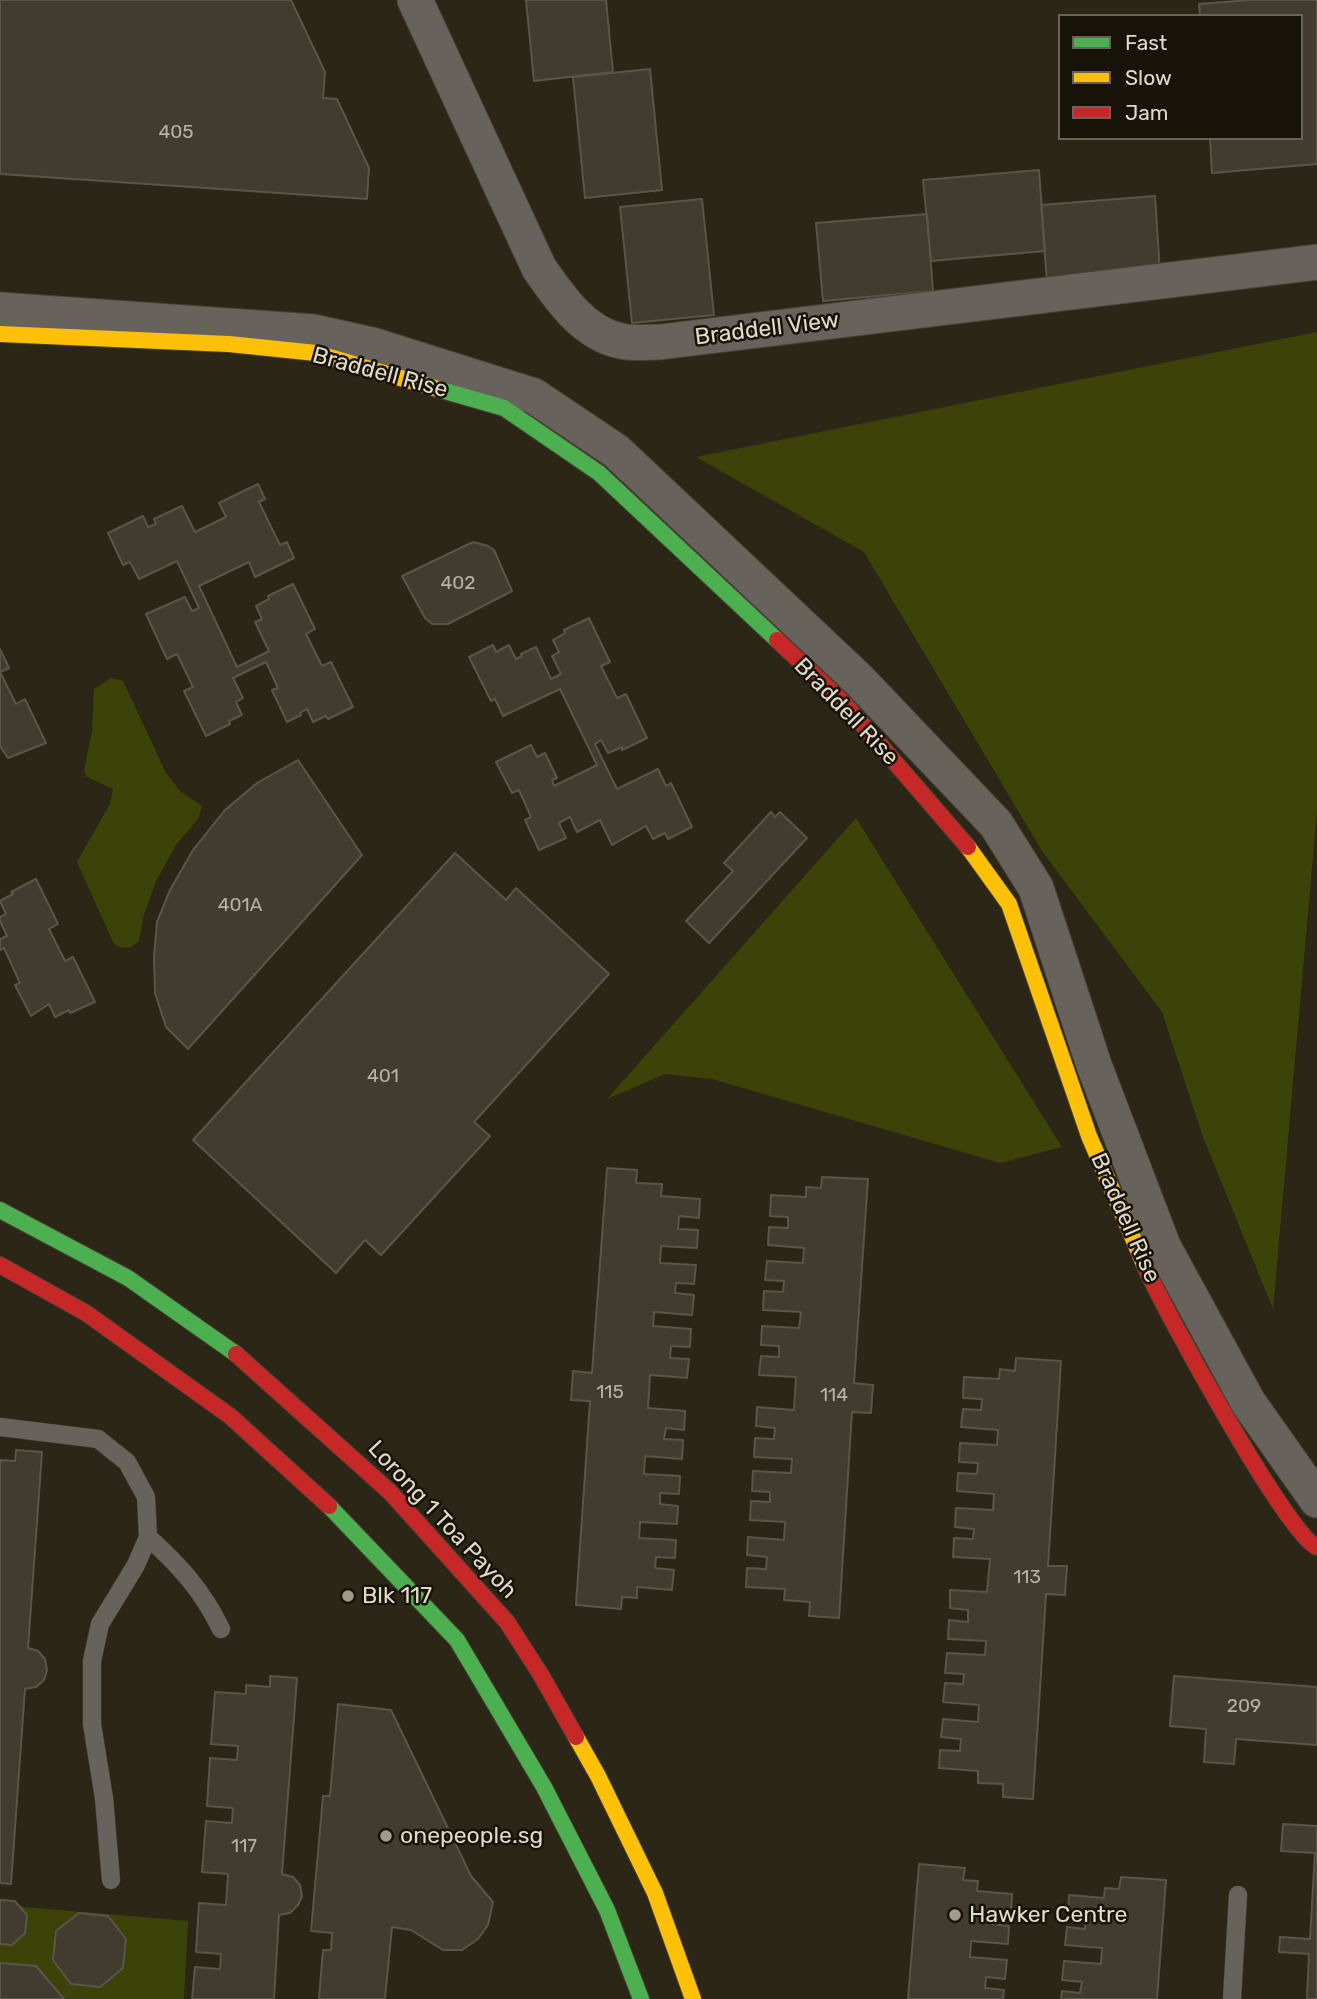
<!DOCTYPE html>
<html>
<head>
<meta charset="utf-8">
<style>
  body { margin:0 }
  #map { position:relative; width:1317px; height:1999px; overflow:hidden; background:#2c2616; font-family:Rubik,sans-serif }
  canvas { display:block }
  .legend { position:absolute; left:1058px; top:14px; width:245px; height:126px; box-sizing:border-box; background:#181308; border:2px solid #686356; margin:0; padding:9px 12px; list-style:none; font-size:21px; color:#e0daca }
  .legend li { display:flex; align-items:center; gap:14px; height:35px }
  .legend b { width:35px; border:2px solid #686356 }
</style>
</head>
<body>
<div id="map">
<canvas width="1317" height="1999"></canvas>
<ul class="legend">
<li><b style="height:9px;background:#4caf50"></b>Fast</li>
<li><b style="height:9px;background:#ffc107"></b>Slow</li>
<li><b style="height:9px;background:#c62828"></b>Jam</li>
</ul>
</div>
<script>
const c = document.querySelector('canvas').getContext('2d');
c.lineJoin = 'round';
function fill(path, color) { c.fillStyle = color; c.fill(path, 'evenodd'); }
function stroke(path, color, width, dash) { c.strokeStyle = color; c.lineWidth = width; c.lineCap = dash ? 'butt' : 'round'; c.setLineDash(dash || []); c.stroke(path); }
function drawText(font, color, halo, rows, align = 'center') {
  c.font = font + ' Rubik,sans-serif'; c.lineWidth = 5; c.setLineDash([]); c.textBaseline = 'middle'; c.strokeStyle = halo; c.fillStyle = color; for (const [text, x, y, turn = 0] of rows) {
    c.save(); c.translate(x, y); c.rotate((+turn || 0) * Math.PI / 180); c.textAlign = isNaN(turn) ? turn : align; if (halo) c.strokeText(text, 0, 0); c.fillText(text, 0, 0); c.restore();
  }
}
fill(new Path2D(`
  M 1317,332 L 1317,811 L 1273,1309 L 1203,1137 L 1162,1012 L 1042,851 L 864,552 L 696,457 Z
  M 111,678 L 123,681 L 166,773 L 181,792 L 202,806 L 198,819 L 176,845 L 156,881 L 143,918 L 139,941 L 131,947 L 122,948 L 114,944 L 77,862 L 110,804 L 113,789 L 87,777 L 84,771 L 92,731 L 94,689 Z
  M 856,818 L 1062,1147 L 1000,1163 L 712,1079 L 665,1074 L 607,1099 Z
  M 0,1905 L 188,1921 L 184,1999 L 0,1999 Z`), '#3d4308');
const building = new Path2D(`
  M 0,0 L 291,0 L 325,72 L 323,98 L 337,99 L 369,168 L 367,199 L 0,174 Z
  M 526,0 L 606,0 L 613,72 L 534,81 Z
  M 1250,0 L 1317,0 L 1317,164 L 1212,173 L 1210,138 L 1301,138 L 1301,16 L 1200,16 L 1199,4 Z
  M 650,69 L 662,190 L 585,198 L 573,77 Z
  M 1039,170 L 1045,251 L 931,261 L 923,180 Z
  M 1155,196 L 1160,273 L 1047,282 L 1041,205 Z
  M 702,199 L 714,315 L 632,323 L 620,207 Z
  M 927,214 L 933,291 L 823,301 L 816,223 Z
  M 258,484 L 265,499 L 259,502 L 280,545 L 287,542 L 294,558 L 255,577 L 249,562 L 199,586 L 237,667 L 269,651 L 255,622 L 262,619 L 256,606 L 269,599 L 268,596 L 293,584 L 315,629 L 306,634 L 322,666 L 331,662 L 353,707 L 328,719 L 326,716 L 313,722 L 307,709 L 300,713 L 301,715 L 287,722 L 272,690 L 278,688 L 266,662 L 233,678 L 243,698 L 236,702 L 242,715 L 229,721 L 230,724 L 206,736 L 184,691 L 193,687 L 177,654 L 167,659 L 146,614 L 185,597 L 192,611 L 199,608 L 177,561 L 139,579 L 130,562 L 123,565 L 108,533 L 143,516 L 148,527 L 156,524 L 154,519 L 182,506 L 195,532 L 226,517 L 219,503 Z
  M 473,542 L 488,546 L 494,550 L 512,591 L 448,624 L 432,624 L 425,618 L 402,576 Z
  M 589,618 L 610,662 L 601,666 L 617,698 L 626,694 L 647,738 L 622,750 L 622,747 L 608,753 L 601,740 L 595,744 L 617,789 L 658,769 L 666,786 L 671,783 L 692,827 L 668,839 L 665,833 L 653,839 L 646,826 L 612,845 L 600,820 L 577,832 L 570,817 L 559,823 L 566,838 L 539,850 L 525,820 L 531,817 L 519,790 L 512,793 L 496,762 L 531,745 L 537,757 L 545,753 L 557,778 L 552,780 L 554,786 L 597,765 L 560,689 L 503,716 L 495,699 L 491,701 L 469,657 L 493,645 L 496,652 L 509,645 L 516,659 L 522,656 L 521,654 L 536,647 L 551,679 L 561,674 L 552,656 L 559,652 L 553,640 L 565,633 L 564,630 Z
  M 0,649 L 9,668 L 0,672 L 16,704 L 25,699 L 46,743 L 8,758 L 0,746 Z
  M 298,760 L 362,855 L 188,1049 L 166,1027 L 155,993 L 154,957 L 157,922 L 170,890 L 193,850 L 225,810 L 257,783 Z
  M 771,812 L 775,817 L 780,812 L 807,838 L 709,943 L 686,921 L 733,871 L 724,863 Z
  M 455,853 L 506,900 L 516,888 L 609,974 L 474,1122 L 490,1136 L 381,1255 L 365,1240 L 336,1273 L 193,1140 Z
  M 36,879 L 58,924 L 49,929 L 65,961 L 73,957 L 95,1002 L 70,1013 L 69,1010 L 55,1017 L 49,1004 L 31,1016 L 15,985 L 20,983 L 4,948 L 0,950 L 0,939 L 7,936 L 0,921 L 0,917 L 6,914 L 0,901 L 13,894 L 11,892 Z
  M 607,1168 L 637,1170 L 636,1183 L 662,1184 L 661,1196 L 700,1199 L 699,1218 L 679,1216 L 678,1229 L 698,1230 L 697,1248 L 661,1246 L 660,1263 L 696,1265 L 694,1284 L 676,1283 L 675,1293 L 694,1295 L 692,1315 L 654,1312 L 653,1326 L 691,1329 L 690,1347 L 671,1346 L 670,1358 L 689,1359 L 687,1378 L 650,1375 L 648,1408 L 685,1411 L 684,1430 L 666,1428 L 664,1439 L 683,1440 L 682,1459 L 645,1456 L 644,1474 L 680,1476 L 679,1494 L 660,1493 L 660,1504 L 678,1506 L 677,1524 L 640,1522 L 639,1538 L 676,1540 L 675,1558 L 656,1557 L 655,1568 L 674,1570 L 672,1590 L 637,1587 L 637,1598 L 622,1597 L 621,1609 L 576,1605 L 590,1401 L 571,1400 L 573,1371 L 592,1373 Z
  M 822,1177 L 868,1179 L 854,1383 L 873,1385 L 871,1413 L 852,1412 L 839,1618 L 809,1616 L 810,1602 L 784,1600 L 785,1589 L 746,1587 L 747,1568 L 766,1569 L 767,1557 L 747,1555 L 748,1537 L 784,1540 L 785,1522 L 750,1520 L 751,1501 L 770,1502 L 770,1492 L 752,1491 L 753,1471 L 791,1473 L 792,1459 L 754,1457 L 755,1438 L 774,1439 L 775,1428 L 756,1426 L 757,1407 L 794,1410 L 796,1377 L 759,1375 L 761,1356 L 779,1357 L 779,1346 L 761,1345 L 762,1326 L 799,1328 L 801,1312 L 763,1310 L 764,1291 L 783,1292 L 784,1281 L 765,1280 L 767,1261 L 803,1263 L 804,1248 L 768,1245 L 769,1227 L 788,1228 L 788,1217 L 770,1216 L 771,1195 L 806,1197 L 806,1187 L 821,1188 Z
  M 1016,1358 L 1061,1361 L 1048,1566 L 1067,1566 L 1065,1595 L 1046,1594 L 1033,1799 L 1003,1797 L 1003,1784 L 978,1783 L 978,1771 L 939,1768 L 940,1750 L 960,1751 L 961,1739 L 941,1737 L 943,1719 L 978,1722 L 979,1705 L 943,1702 L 945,1683 L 963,1684 L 964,1674 L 945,1673 L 947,1653 L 985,1655 L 986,1641 L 948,1639 L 949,1620 L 968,1622 L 968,1610 L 950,1608 L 950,1590 L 987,1592 L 990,1559 L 953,1557 L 954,1538 L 973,1539 L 974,1529 L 955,1527 L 956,1508 L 993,1510 L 994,1494 L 957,1491 L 958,1473 L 977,1474 L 978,1463 L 959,1462 L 960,1443 L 997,1445 L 998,1430 L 961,1427 L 963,1409 L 981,1410 L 982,1399 L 963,1398 L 964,1377 L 999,1379 L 1000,1369 L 1015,1371 Z
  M 16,1450 L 42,1452 L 28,1648 L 38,1651 L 45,1659 L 47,1670 L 44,1680 L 36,1687 L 25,1689 L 11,1884 L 0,1883 L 0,1460 L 15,1461 Z
  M 270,1676 L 297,1678 L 282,1874 L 293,1877 L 300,1885 L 302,1896 L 298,1905 L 290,1913 L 279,1915 L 274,1999 L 192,1999 L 195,1967 L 220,1969 L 221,1954 L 196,1952 L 199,1903 L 226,1905 L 228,1874 L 202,1872 L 206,1821 L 232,1823 L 233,1808 L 207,1806 L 210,1758 L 237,1760 L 238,1746 L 211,1744 L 215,1692 L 246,1694 L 246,1685 L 270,1687 Z
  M 1174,1676 L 1317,1687 L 1317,1745 L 1236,1739 L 1234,1764 L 1204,1762 L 1206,1729 L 1170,1726 Z
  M 338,1704 L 391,1710 L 471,1876 L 493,1902 L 488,1925 L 478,1939 L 462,1950 L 443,1950 L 411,1930 L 392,1927 L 385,1999 L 319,1999 L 323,1950 L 331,1950 L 332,1933 L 311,1931 L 323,1796 L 330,1796 Z
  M 1283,1824 L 1317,1826 L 1317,1999 L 1307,1999 L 1309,1954 L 1279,1952 L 1280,1937 L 1310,1939 L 1315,1853 L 1281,1851 Z
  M 919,1864 L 965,1868 L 963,1880 L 978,1881 L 977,1891 L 1012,1894 L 1011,1915 L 991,1914 L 991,1924 L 1009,1926 L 1008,1944 L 971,1941 L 970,1957 L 1007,1960 L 1005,1979 L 986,1977 L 985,1988 L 1004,1990 L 1003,1999 L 908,1999 Z
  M 1121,1877 L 1166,1880 L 1157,1999 L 1061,1999 L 1062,1991 L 1080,1993 L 1082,1982 L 1062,1980 L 1064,1961 L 1101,1964 L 1102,1948 L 1065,1945 L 1067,1927 L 1085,1929 L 1086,1917 L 1068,1916 L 1069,1895 L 1104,1898 L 1105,1888 L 1119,1889 Z
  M 0,1900 L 15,1901 L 27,1915 L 25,1933 L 12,1945 L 0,1944 Z
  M 79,1913 L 108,1916 L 126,1939 L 123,1968 L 100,1987 L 71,1984 L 53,1960 L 56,1931 Z
  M 0,1963 L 36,1966 L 64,1999 L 0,1999 Z`);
fill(building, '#423c30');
stroke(building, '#5b5549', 2);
const lane = new Path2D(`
  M 0,1427 L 98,1439 L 127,1462 L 146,1497 L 148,1537 L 136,1565 L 100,1624 L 92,1661 L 92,1724 L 104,1798 L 111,1880
  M 148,1537 C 180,1566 202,1590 221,1629
  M 1232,1999 L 1238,1895`);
const street = new Path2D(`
  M 415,0 L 539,268 C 559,297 584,334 621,341 C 633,344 648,342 660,342 L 1317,262
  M 0,310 L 314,332 L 372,345 L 534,396 L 616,451 L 859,680 L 996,824 L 1036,888 L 1094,1065 L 1163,1246 L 1248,1402 L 1317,1500`);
const fast = new Path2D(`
  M 438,389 L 504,408 L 599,473 L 777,640
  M 0,1210 L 128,1278 L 236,1354
  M 329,1506 L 457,1640 L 544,1787 L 607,1910 L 641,1999`);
const slow = new Path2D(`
  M 0,334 L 229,344 L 316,353 L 438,389
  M 968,847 L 1009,904 L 1089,1136 L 1144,1264
  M 576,1737 L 598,1776 L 655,1893 L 693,1999`);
const jam = new Path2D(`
  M 777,640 L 843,702 L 968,847
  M 1144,1264 C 1161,1304 1288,1537 1317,1547
  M 0,1265 L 86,1313 L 230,1416 L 329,1506
  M 236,1354 L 390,1492 L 507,1622 L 541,1675 L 576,1737`);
stroke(lane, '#474234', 19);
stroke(street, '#474234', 37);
stroke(fast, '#474234', 18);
stroke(slow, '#474234', 18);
stroke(jam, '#474234', 18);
stroke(lane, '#68625c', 18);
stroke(street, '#68625c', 35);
stroke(fast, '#4caf50', 16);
stroke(slow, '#ffc107', 16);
stroke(jam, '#c62828', 16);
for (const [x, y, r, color] of [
  [348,1596,7,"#a19b8b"],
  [386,1836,7,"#a19b8b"],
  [955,1915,7,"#a19b8b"]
]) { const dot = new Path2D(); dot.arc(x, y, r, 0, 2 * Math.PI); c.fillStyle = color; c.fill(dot); stroke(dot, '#181308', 2.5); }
drawText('19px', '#b8b2a4', null, [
  ["405",176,133],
  ["402",458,584],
  ["401A",240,906],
  ["401",383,1077],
  ["115",610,1393],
  ["114",834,1396],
  ["113",1027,1578],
  ["209",1244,1707],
  ["117",244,1847]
]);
drawText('23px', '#e0daca', '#181308', [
  ["Braddell View",767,329,-7],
  ["Braddell Rise",380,373,15],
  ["Braddell Rise",846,712,46],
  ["Braddell Rise",1125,1218,66],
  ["Lorong 1 Toa Payoh",442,1520,47]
]);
drawText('23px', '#e0daca', '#181308', [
  ["Blk 117",362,1596],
  ["onepeople.sg",400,1836],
  ["Hawker Centre",969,1915]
], 'left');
</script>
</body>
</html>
